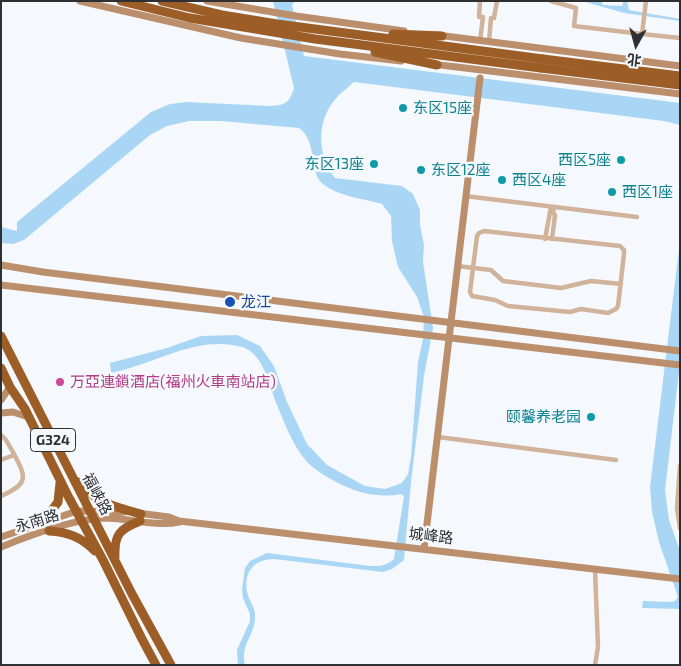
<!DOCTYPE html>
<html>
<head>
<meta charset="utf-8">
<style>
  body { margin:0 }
  #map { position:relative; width:681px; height:666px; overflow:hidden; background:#f5f9fd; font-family:"Exo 2","Noto Sans SC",sans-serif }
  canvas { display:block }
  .frame { position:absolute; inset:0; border:2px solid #2e3031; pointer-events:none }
  .north { position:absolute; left:611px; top:20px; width:50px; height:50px; -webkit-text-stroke:4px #f5f9fd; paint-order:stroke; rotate:187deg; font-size:14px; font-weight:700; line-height:20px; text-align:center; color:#2e3031 }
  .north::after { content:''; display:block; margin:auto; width:18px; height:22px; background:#2e3031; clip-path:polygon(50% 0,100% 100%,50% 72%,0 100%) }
</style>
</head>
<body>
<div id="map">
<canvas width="681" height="666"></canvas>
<div class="frame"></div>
<div class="north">北</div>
</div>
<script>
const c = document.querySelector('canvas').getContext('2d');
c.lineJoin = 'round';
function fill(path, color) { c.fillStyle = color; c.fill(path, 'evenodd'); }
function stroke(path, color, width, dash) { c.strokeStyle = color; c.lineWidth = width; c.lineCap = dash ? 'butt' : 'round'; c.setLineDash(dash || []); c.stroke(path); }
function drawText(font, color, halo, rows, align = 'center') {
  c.font = font + ' "Exo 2","Noto Sans SC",sans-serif'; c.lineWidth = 5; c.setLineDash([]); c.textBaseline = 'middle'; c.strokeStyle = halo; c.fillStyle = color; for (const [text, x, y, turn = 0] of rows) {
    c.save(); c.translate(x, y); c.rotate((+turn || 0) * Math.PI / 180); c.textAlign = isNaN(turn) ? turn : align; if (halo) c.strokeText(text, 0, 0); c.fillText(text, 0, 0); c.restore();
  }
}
fill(new Path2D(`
  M 273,1 L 295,1 L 292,5 L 304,56 L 680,103 L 680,125 L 664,121 L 354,82 C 349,87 343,91 339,95 C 316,118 316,153 335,178 L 402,186 L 413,194 L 420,210 L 420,225 L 424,245 L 423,262 L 433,328 L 424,376 L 411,482 L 404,560 L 392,569 L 383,572 L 274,559 C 253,559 242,574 248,595 C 250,602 256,609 255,617 C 255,636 240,643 245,665 L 238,665 L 237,650 L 250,621 L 250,614 L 243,598 L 242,589 L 245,568 L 250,561 L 267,553 L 370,566 C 380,566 386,566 394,559 L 404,496 L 401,494 C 381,498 361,494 342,485 C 330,479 317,472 307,462 C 293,446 285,424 277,405 C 269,386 265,356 243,347 C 240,346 235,346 232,345 C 198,340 168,356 136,366 C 128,369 119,371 111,373 L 110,363 L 167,348 L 201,336 L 237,335 L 260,346 L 274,366 L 287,402 L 307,444 L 327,465 L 365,486 L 385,489 L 402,483 L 408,474 L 411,457 L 418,362 L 423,339 L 424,317 L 417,297 L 398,267 L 392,241 L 391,216 L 382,204 C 365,199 337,196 323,184 C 308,172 318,141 299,128 L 221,121 L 189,121 L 167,126 L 150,135 L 24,240 L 13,244 L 1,243 L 1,227 L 17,231 L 17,222 L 151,112 L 170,104 L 186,102 L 270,106 C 286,105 289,103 294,88 Z
  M 582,1 L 601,1 L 603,5 L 622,6 L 624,1 L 627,1 L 629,10 L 680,19 L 680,21 L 624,13 Z
  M 680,241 L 680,364 L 665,490 L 669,520 L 680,551 L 680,609 L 642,608 L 643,601 L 671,602 L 675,601 L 678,597 L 659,542 L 652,512 L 650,487 Z`), '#aad6f6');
stroke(new Path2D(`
  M 480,1 L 479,17 L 483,17 L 480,41
  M 551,1 L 576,8 L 574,26 L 642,34 L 646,1
  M 642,34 L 680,38
  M 489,42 L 491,18 L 494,18 L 497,1
  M 465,196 L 637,217
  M 484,231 L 620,246 L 624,250 L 624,254 L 618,306 L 616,309 L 608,313 L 581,309 L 570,312 L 508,306 L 495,300 L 472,296 L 470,292 L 477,236 L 479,233 Z
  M 545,239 L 551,207
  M 552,239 L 555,215 L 553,213 L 554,207
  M 457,266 L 491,270 L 503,281 L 561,288 L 591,281 L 621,284
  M 1,435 C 7,439 9,446 13,452 C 26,477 30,483 1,496
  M 438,437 L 616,460
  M 1,460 L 14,455
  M 680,466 L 677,508 L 680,528
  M 595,569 L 598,647 L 595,665`), '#d1b29a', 4.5);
stroke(new Path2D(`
  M 80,1 L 241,38 L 340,54 L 401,61
  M 207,1 L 296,16 L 404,31
  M 437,35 L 680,66
  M 432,64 L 680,94
  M 1,265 L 43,272 L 680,351
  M 1,285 L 680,365
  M 1,400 L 10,387
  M 1,413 L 13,412 L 28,417
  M 137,513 L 169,517 L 179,521 L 680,579
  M 1,537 L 77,511 L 124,512
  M 1,547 C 30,535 74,519 105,518 C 129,518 155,527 179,522
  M 424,549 L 480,78`), '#bb8e6c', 7);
stroke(new Path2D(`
  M 121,1 L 190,18 L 315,39 L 541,68
  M 162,1 L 222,15 L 277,24 L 543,59
  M 393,34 L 442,36
  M 375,52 L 437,65
  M 1,336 L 132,594 L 171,665
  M 1,368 L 10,387 L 25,409 L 68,496 L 103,560 L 141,637 L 156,665
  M 78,482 C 97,503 115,507 141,514
  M 44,521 L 58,502 L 60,483
  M 49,531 C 68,532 81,537 95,551
  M 115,557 C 114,534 120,529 140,521`), '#9c5e26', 9);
stroke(new Path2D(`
  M 543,59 L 680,76
  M 541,68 L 680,85`), '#9c5e26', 9);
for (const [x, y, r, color] of [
  [403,108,5,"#0f9aa8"],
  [621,160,5,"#0f9aa8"],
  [374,164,5,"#0f9aa8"],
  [421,170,5,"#0f9aa8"],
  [502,180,5,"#0f9aa8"],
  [612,192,5,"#0f9aa8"],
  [230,302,6,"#1a4fb4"],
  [60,382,5,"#d1479c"],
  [591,417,5,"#0f9aa8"]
]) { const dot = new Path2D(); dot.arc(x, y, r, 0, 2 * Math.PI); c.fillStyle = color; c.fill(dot); stroke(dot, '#f5f9fd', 2); }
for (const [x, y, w] of [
  [53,440,45]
]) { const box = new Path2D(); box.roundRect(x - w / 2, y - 11.5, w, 23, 4); c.fillStyle = '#f5f9fd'; c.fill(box); stroke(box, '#2e3031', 1); }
drawText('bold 14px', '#2e3031', null, [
  ["G324",53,440]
]);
drawText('15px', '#0d838f', '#f5f9fd', [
  ["东区15座",413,108],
  ["西区5座",611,160,"right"],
  ["东区13座",364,164,"right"],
  ["东区12座",431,170],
  ["西区4座",512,180],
  ["西区1座",622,192],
  ["颐馨养老园",581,417,"right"]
], 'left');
drawText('15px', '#164399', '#f5f9fd', [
  ["龙江",241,302]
], 'left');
drawText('15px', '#b23c85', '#f5f9fd', [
  ["万亞連鎖酒店(福州火車南站店)",70,382]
], 'left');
drawText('15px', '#2e3031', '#f5f9fd', [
  ["福峡路",97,494,62],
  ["永南路",37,521,-17],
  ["城峰路",431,536,7]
]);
</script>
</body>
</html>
